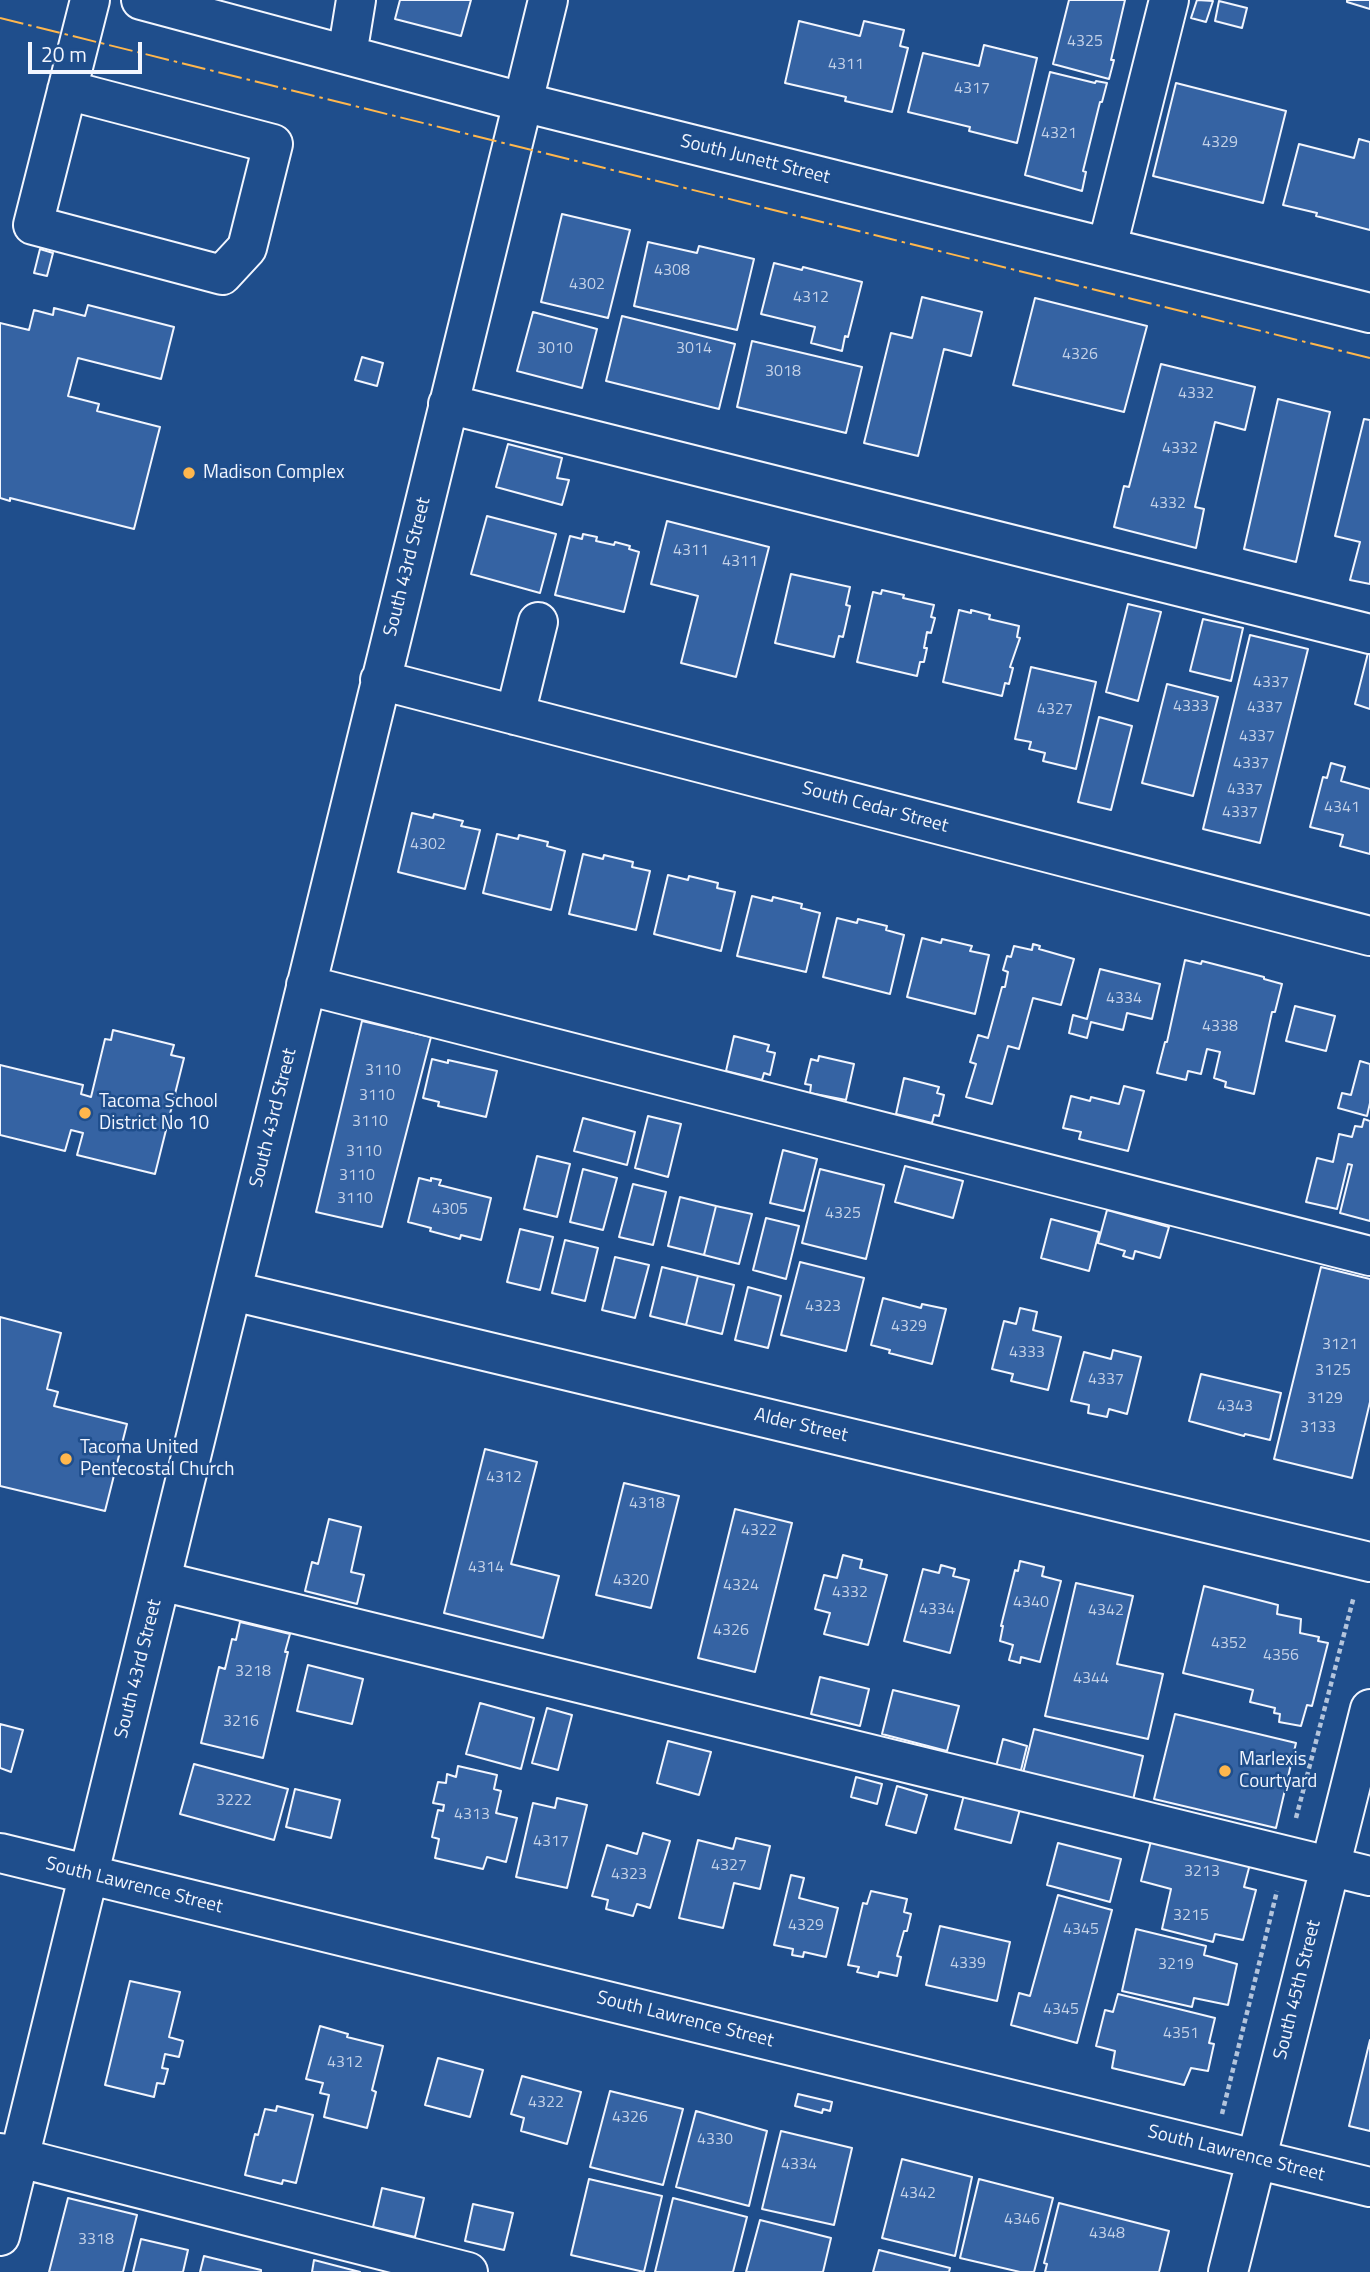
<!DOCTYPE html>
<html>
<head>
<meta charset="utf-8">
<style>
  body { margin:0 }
  #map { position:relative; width:1370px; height:2272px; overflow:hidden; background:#1f4e8c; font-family:"Titillium Web",sans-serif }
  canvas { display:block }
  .scale { position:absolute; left:28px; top:42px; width:114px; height:32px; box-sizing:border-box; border:4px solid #f2f6ff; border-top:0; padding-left:9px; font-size:21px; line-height:24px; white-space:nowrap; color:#f2f6ff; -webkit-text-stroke:5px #1f4e8c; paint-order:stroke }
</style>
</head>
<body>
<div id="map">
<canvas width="1370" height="2272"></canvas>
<div class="scale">20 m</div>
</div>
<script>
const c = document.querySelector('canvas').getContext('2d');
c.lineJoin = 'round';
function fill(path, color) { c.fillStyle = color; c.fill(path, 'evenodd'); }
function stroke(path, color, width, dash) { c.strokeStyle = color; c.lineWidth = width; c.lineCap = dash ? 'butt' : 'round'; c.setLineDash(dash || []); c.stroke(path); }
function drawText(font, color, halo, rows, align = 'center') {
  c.font = font + ' "Titillium Web",sans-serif'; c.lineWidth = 5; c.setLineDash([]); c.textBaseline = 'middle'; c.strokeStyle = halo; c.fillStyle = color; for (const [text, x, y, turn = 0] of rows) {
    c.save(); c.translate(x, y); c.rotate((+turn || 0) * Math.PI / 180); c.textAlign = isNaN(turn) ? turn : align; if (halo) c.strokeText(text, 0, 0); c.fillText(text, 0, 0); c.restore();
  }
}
const building = new Path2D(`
  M 400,0 L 471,0 L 461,36 L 395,19 Z
  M 1069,0 L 1125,0 L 1111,60 L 1114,60 L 1109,79 L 1053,64 Z
  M 1197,0 L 1213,1 L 1206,22 L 1191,18 Z
  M 1347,0 L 1370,0 L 1370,9 L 1347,2 Z
  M 1219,1 L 1247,8 L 1242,28 L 1215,21 Z
  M 799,21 L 860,36 L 864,21 L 904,30 L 900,46 L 908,48 L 892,112 L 845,101 L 846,97 L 785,83 Z
  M 984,45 L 1037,58 L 1017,143 L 969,131 L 970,127 L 908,112 L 923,53 L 979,66 Z
  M 1050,72 L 1095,83 L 1096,81 L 1107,83 L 1102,102 L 1100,102 L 1083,171 L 1086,172 L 1082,191 L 1025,175 Z
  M 1176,83 L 1286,111 L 1263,203 L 1153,176 Z
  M 1359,139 L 1370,142 L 1370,230 L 1316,216 L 1317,213 L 1283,205 L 1299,144 L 1354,158 Z
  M 562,214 L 630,230 L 608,318 L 541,302 Z
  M 648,242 L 697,253 L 699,246 L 754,259 L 737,330 L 634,306 Z
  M 40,249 L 53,253 L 47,276 L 34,273 Z
  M 774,263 L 802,270 L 803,267 L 862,282 L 848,337 L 845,336 L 842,351 L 811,343 L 815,327 L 761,314 Z
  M 922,297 L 982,312 L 971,356 L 944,349 L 918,456 L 864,443 L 891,333 L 912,338 Z
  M 1035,298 L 1147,326 L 1124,412 L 1013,385 Z
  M 88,305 L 174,327 L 161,379 L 78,358 L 68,396 L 99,404 L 97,411 L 160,427 L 134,529 L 10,498 L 10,501 L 0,498 L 0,323 L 29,330 L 34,310 L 53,315 L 54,308 L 85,316 Z
  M 533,312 L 597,329 L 582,388 L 517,371 Z
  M 622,316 L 735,344 L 719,409 L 606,381 Z
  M 752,341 L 862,367 L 846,433 L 737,407 Z
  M 362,357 L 383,363 L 377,386 L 355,380 Z
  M 1161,364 L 1255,387 L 1245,430 L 1215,422 L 1195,507 L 1204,509 L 1196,548 L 1114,527 L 1124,486 L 1129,487 Z
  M 1278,399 L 1330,412 L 1296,562 L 1244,549 Z
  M 1364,419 L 1370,420 L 1370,584 L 1350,580 L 1360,542 L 1335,536 Z
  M 508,444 L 562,458 L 557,478 L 569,480 L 562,505 L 496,487 Z
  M 487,516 L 556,534 L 540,593 L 471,574 Z
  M 667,521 L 769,547 L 736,677 L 681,663 L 698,596 L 651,584 Z
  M 583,534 L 597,537 L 596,541 L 614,545 L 615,542 L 630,546 L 629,549 L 639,552 L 624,612 L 555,595 L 570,536 L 582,539 Z
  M 791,574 L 850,587 L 846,605 L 850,606 L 843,637 L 839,636 L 834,657 L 775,643 Z
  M 882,590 L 904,595 L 903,598 L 934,605 L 931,617 L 935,618 L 931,633 L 927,632 L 924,648 L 927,648 L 924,662 L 920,662 L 917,676 L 857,662 L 873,592 L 881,594 Z
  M 1128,604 L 1161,612 L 1138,701 L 1106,692 Z
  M 959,610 L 971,613 L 971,610 L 990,615 L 989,619 L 1019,626 L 1017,637 L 1020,638 L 1010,667 L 1013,668 L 1009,684 L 1005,683 L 1002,696 L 943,682 Z
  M 1203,619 L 1243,628 L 1231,681 L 1190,671 Z
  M 1250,635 L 1308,649 L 1260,843 L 1203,829 Z
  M 1369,649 L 1370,649 L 1370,709 L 1355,704 Z
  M 1031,667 L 1096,682 L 1076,769 L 1043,761 L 1045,753 L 1029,749 L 1031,742 L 1015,739 Z
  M 1167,684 L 1218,697 L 1193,796 L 1142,783 Z
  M 1099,717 L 1132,726 L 1111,810 L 1078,802 Z
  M 1331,763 L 1345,767 L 1341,781 L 1370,789 L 1370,854 L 1340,846 L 1343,835 L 1310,827 L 1323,777 L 1327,778 Z
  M 412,813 L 433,818 L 434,814 L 463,821 L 461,826 L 480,830 L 465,889 L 398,872 Z
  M 497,834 L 518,839 L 519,835 L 548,842 L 547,846 L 565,851 L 551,910 L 483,893 Z
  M 583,854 L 603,859 L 604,855 L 633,862 L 632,867 L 650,871 L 636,930 L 569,914 Z
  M 668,875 L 688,880 L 689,876 L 718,883 L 717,888 L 735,892 L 721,951 L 654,934 Z
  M 752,896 L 772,901 L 773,897 L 802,904 L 801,908 L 820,913 L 806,972 L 737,956 Z
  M 837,918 L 857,923 L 858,919 L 887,926 L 886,930 L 904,935 L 890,994 L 823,977 Z
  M 922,938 L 941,943 L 942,939 L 972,946 L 970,951 L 989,955 L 975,1014 L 907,997 Z
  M 1033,944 L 1040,946 L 1039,949 L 1074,959 L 1061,1005 L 1033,998 L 1019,1049 L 1008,1046 L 992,1104 L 966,1097 L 976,1064 L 970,1062 L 978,1035 L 988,1038 L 1002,987 L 1005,987 L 1008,972 L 1003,970 L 1007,956 L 1011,957 L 1014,946 L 1032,950 Z
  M 1185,960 L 1201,964 L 1202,961 L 1264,977 L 1264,979 L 1282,984 L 1275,1012 L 1272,1012 L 1254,1094 L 1225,1087 L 1226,1082 L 1214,1078 L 1220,1052 L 1207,1049 L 1201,1074 L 1188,1071 L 1186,1080 L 1157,1073 L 1165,1042 L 1167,1042 Z
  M 1100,969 L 1160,984 L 1152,1019 L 1127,1013 L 1123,1030 L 1091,1022 L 1087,1038 L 1069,1033 L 1073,1015 L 1087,1019 Z
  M 1295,1006 L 1335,1016 L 1326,1051 L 1286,1041 Z
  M 362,1021 L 431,1037 L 382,1227 L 316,1212 Z
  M 113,1030 L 174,1045 L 171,1055 L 184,1058 L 155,1174 L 77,1155 L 83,1133 L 71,1130 L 65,1151 L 0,1135 L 0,1065 L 83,1085 L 81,1094 L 91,1097 L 105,1039 L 111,1040 Z
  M 734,1036 L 769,1045 L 767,1051 L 775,1053 L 770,1075 L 764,1073 L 762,1080 L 726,1071 Z
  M 819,1056 L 854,1064 L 846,1100 L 810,1093 L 811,1085 L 805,1084 L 811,1059 L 818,1061 Z
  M 432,1059 L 448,1063 L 448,1060 L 497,1071 L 486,1117 L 438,1106 L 439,1102 L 423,1098 Z
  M 1360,1061 L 1370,1064 L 1370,1103 L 1367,1116 L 1338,1108 L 1342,1093 L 1351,1095 Z
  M 904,1078 L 939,1087 L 937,1093 L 944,1095 L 939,1116 L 934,1115 L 932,1123 L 896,1114 Z
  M 1124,1086 L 1144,1091 L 1128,1151 L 1079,1139 L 1081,1132 L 1063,1128 L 1071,1096 L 1090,1101 L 1091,1097 L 1119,1104 Z
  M 648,1116 L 681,1124 L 668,1177 L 635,1168 Z
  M 583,1118 L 635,1132 L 627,1165 L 574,1151 Z
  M 1364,1119 L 1370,1121 L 1370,1221 L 1340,1213 L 1352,1165 L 1348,1164 L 1337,1209 L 1306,1202 L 1317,1158 L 1333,1162 L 1339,1134 L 1352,1137 L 1355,1126 L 1362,1127 Z
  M 783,1150 L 817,1159 L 804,1211 L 770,1203 Z
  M 537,1156 L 570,1164 L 557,1217 L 524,1209 Z
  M 905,1166 L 963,1181 L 953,1218 L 895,1202 Z
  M 583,1169 L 617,1178 L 603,1230 L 570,1222 Z
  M 820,1169 L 884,1185 L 866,1259 L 802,1243 Z
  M 419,1178 L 431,1181 L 431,1178 L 441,1180 L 439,1185 L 491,1198 L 481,1240 L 461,1235 L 460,1239 L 430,1231 L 431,1228 L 408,1222 Z
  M 633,1184 L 666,1192 L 653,1245 L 619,1237 Z
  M 680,1197 L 716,1206 L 704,1255 L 668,1246 Z
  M 716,1206 L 752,1214 L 739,1264 L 704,1255 Z
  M 1107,1210 L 1169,1227 L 1160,1258 L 1135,1251 L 1133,1259 L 1123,1256 L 1125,1251 L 1098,1243 Z
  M 766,1218 L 799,1226 L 786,1279 L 753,1270 Z
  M 1051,1219 L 1099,1232 L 1089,1271 L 1041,1258 Z
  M 520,1229 L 553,1237 L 540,1290 L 507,1282 Z
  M 565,1240 L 598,1248 L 585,1301 L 552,1293 Z
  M 615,1257 L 649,1265 L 635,1318 L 602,1310 Z
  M 800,1262 L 864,1278 L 846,1351 L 781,1335 Z
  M 662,1267 L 698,1276 L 686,1325 L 650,1316 Z
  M 1321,1267 L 1370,1279 L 1370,1402 L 1352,1478 L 1274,1459 Z
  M 698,1276 L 734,1285 L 722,1334 L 686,1325 Z
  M 748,1287 L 781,1296 L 768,1348 L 735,1340 Z
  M 883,1298 L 921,1308 L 922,1304 L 946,1309 L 932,1364 L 889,1353 L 890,1350 L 871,1345 Z
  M 1020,1308 L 1037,1312 L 1033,1330 L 1061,1337 L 1048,1390 L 1011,1381 L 1013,1374 L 992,1369 L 1004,1321 L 1016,1324 Z
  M 0,1317 L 61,1333 L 47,1389 L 58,1392 L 54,1406 L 127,1424 L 105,1511 L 0,1486 Z
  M 1113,1350 L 1141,1357 L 1127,1414 L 1109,1409 L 1107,1417 L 1088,1413 L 1089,1405 L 1071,1401 L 1084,1352 L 1111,1359 Z
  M 1201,1374 L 1281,1393 L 1270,1440 L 1245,1434 L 1244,1436 L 1189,1421 Z
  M 485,1449 L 537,1462 L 511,1564 L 559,1576 L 543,1638 L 444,1613 Z
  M 624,1483 L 679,1496 L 651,1608 L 596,1595 Z
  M 735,1509 L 792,1523 L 755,1672 L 698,1658 Z
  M 329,1519 L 361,1527 L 351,1572 L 364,1575 L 357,1604 L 305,1591 L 312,1562 L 318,1564 Z
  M 843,1555 L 862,1560 L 860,1568 L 887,1575 L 868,1645 L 824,1634 L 830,1613 L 815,1609 L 824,1575 L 837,1578 Z
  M 1020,1561 L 1044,1567 L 1042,1576 L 1061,1581 L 1040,1662 L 1021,1657 L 1020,1663 L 1009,1660 L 1013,1645 L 1000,1641 L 1003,1626 L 1001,1626 L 1015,1570 L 1018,1571 Z
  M 941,1565 L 955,1569 L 953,1576 L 969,1580 L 950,1653 L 904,1641 L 923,1569 L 939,1573 Z
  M 1076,1583 L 1133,1596 L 1117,1664 L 1163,1674 L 1148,1739 L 1045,1716 Z
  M 1204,1586 L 1278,1605 L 1277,1614 L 1301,1619 L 1300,1633 L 1319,1637 L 1318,1641 L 1328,1643 L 1312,1706 L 1307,1705 L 1301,1726 L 1279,1722 L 1280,1714 L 1274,1713 L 1275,1708 L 1250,1702 L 1253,1690 L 1183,1673 Z
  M 240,1622 L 290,1634 L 285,1652 L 288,1652 L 263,1758 L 201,1743 L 219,1667 L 225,1669 L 232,1639 L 236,1640 Z
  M 308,1665 L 363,1679 L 352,1724 L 297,1711 Z
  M 820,1677 L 869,1689 L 860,1726 L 811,1714 Z
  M 893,1690 L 959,1706 L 947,1751 L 882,1734 Z
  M 480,1703 L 534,1718 L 521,1769 L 466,1754 Z
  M 547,1708 L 572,1715 L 558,1770 L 532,1763 Z
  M 1175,1714 L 1296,1743 L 1276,1828 L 1154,1799 Z
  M 0,1724 L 23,1730 L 11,1772 L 0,1768 Z
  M 1034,1729 L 1143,1756 L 1133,1800 L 1023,1773 Z
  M 1003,1739 L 1027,1746 L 1020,1774 L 996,1767 Z
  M 668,1741 L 711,1752 L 699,1795 L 657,1783 Z
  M 194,1764 L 288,1789 L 274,1840 L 180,1814 Z
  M 458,1766 L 497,1775 L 494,1789 L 501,1791 L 496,1813 L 517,1818 L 506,1862 L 487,1857 L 483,1869 L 435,1858 L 439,1839 L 432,1837 L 438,1810 L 443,1811 L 444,1805 L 433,1803 L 438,1782 L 446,1783 L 447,1774 L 456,1777 Z
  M 856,1777 L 882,1784 L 877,1804 L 851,1797 Z
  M 897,1786 L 927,1795 L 916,1833 L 886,1825 Z
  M 295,1789 L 340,1800 L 331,1838 L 286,1827 Z
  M 964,1795 L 1020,1809 L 1011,1843 L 955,1829 Z
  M 557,1798 L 587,1805 L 567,1888 L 516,1877 L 533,1803 L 555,1808 Z
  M 643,1833 L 670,1841 L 650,1908 L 637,1904 L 633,1916 L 606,1909 L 608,1900 L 592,1896 L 607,1845 L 637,1854 Z
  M 736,1838 L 770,1846 L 760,1889 L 734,1883 L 723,1928 L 679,1918 L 698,1840 L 733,1849 Z
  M 1151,1841 L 1250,1864 L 1244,1887 L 1256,1890 L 1243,1940 L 1215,1934 L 1213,1942 L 1162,1929 L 1171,1889 L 1141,1881 Z
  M 1058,1843 L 1121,1859 L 1110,1902 L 1047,1885 Z
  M 791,1875 L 804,1878 L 799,1898 L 838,1908 L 826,1957 L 804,1952 L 803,1957 L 792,1955 L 793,1949 L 774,1945 Z
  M 871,1891 L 907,1899 L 904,1912 L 911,1914 L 907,1931 L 904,1931 L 897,1956 L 901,1957 L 897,1976 L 879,1972 L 878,1977 L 857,1972 L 859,1967 L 848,1965 L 863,1903 L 867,1904 Z
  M 1058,1895 L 1112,1910 L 1077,2043 L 1011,2025 L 1019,1993 L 1030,1996 Z
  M 940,1926 L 1010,1942 L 997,2001 L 926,1985 Z
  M 1136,1929 L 1206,1946 L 1204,1955 L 1237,1964 L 1228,2005 L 1194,1998 L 1192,2007 L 1122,1991 Z
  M 130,1981 L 180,1992 L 169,2037 L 183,2041 L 179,2057 L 165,2054 L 162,2068 L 168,2069 L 164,2084 L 157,2083 L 154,2097 L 105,2085 Z
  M 1118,1994 L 1215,2018 L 1209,2043 L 1214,2044 L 1208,2071 L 1191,2068 L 1184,2085 L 1112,2068 L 1115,2051 L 1096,2046 L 1105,2010 L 1113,2012 Z
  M 320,2026 L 348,2034 L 347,2037 L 383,2046 L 372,2090 L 376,2092 L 367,2128 L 324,2117 L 329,2095 L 320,2093 L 323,2083 L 306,2079 Z
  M 1370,2040 L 1370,2131 L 1349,2126 Z
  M 438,2058 L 483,2070 L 470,2117 L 425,2105 Z
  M 522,2076 L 581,2092 L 567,2144 L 521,2131 L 524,2118 L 511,2114 Z
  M 610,2091 L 683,2109 L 663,2185 L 590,2167 Z
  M 798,2094 L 832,2102 L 830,2111 L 823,2109 L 822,2113 L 795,2106 Z
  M 277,2106 L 313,2115 L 296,2183 L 283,2180 L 282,2184 L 245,2175 L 255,2134 L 258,2135 L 265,2109 L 276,2111 Z
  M 696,2111 L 767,2131 L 749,2206 L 676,2187 Z
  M 781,2131 L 852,2148 L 834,2225 L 762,2209 Z
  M 902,2159 L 972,2177 L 955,2256 L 882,2238 Z
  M 589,2179 L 662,2196 L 644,2272 L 571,2255 Z
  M 979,2179 L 1053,2198 L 1034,2272 L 1020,2272 L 960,2258 Z
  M 382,2188 L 424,2198 L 415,2237 L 373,2227 Z
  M 68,2198 L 137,2215 L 123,2272 L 49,2272 Z
  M 673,2198 L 747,2217 L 733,2272 L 655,2272 Z
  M 1059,2203 L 1169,2231 L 1159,2272 L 1045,2272 L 1047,2264 L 1044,2263 Z
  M 473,2204 L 513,2213 L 504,2250 L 465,2241 Z
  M 760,2220 L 831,2238 L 823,2272 L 746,2272 Z
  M 141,2239 L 188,2250 L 183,2272 L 133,2272 Z
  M 879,2250 L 950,2268 L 949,2272 L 873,2272 Z
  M 204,2256 L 261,2270 L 261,2272 L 200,2272 Z
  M 314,2260 L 360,2272 L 312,2272 Z`);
fill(building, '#3563a3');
stroke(building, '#f2f6ff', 2);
const minor = new Path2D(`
  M 141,0 L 522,102 L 1370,313
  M 347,55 L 356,0
  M 67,90 L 273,144 L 247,248 L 222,275 L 33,225 L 90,0
  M 1107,247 L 1169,0
  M 448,404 L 1370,634
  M 380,680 L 1370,936
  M 515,715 L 538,622
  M 306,985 L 1370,1256
  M 233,1291 L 1370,1562
  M 161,1581 L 1370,1876
  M 0,1853 L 1370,2187
  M 0,2153 L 468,2272
  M 0,2236 L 548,0
  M 1228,2272 L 1370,1709`);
stroke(minor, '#f2f6ff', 42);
stroke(new Path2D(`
  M 1296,1818 L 1354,1596
  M 1222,2114 L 1277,1891`), '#b3c4dc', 4.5, [5, 3.5]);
stroke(minor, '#1f4e8c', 38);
stroke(new Path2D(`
  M 0,18 L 1370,358`), '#ffb74d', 2, [24, 5, 3.5, 5]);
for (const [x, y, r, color] of [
  [189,473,7,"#ffb74d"],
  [85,1113,7,"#ffb74d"],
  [66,1459,7,"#ffb74d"],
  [1225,1771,7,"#ffb74d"]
]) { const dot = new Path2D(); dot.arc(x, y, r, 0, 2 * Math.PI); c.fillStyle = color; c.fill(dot); stroke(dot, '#1f4e8c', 2.5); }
drawText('16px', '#c3d1e8', null, [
  ["4325",1085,42],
  ["4311",846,65],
  ["4317",972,89],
  ["4321",1059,134],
  ["4329",1220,143],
  ["4308",672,271],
  ["4302",587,285],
  ["4312",811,298],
  ["3010",555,349],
  ["3014",694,349],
  ["4326",1080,355],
  ["3018",783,372],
  ["4332",1196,394],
  ["4332",1180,449],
  ["4332",1168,504],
  ["4311",691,551],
  ["4311",740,562],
  ["4337",1271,683],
  ["4333",1191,707],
  ["4337",1265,708],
  ["4327",1055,710],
  ["4337",1257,737],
  ["4337",1251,764],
  ["4337",1245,790],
  ["4341",1342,808],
  ["4337",1240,813],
  ["4302",428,845],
  ["4334",1124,999],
  ["4338",1220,1027],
  ["3110",383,1071],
  ["3110",377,1096],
  ["3110",370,1122],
  ["3110",364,1152],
  ["3110",357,1176],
  ["3110",355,1199],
  ["4305",450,1210],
  ["4325",843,1214],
  ["4323",823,1307],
  ["4329",909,1327],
  ["3121",1340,1345],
  ["4333",1027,1353],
  ["3125",1333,1371],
  ["4337",1106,1380],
  ["3129",1325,1399],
  ["4343",1235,1407],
  ["3133",1318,1428],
  ["4312",504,1478],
  ["4318",647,1504],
  ["4322",759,1531],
  ["4314",486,1568],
  ["4320",631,1581],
  ["4324",741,1586],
  ["4332",850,1593],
  ["4340",1031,1603],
  ["4334",937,1610],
  ["4342",1106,1611],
  ["4326",731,1631],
  ["4352",1229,1644],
  ["4356",1281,1656],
  ["3218",253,1672],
  ["4344",1091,1679],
  ["3216",241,1722],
  ["3222",234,1801],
  ["4313",472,1815],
  ["4317",551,1842],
  ["4327",729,1866],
  ["3213",1202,1872],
  ["4323",629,1875],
  ["3215",1191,1916],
  ["4329",806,1926],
  ["4345",1081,1930],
  ["4339",968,1964],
  ["3219",1176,1965],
  ["4345",1061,2010],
  ["4351",1181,2034],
  ["4312",345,2063],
  ["4322",546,2103],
  ["4326",630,2118],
  ["4330",715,2140],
  ["4334",799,2165],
  ["4342",918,2194],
  ["4346",1022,2220],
  ["4348",1107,2234],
  ["3318",96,2240]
]);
drawText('19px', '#f2f6ff', '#1f4e8c', [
  ["South Junett Street",755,160,14],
  ["South 43rd Street",408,567,-76],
  ["South Cedar Street",875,808,15],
  ["South 43rd Street",274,1118,-76],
  ["Alder Street",801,1426,13],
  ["South 43rd Street",139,1669,-76],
  ["South Lawrence Street",134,1886,14],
  ["South 45th Street",1298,1990,-76],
  ["South Lawrence Street",685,2020,14],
  ["South Lawrence Street",1236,2154,14]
]);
drawText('19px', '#f2f6ff', '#1f4e8c', [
  ["Madison Complex",203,473],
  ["Tacoma School",99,1102],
  ["District No 10",99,1124],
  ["Tacoma United",80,1448],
  ["Pentecostal Church",80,1470],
  ["Marlexis",1239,1760],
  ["Courtyard",1239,1782]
], 'left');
</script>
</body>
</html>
